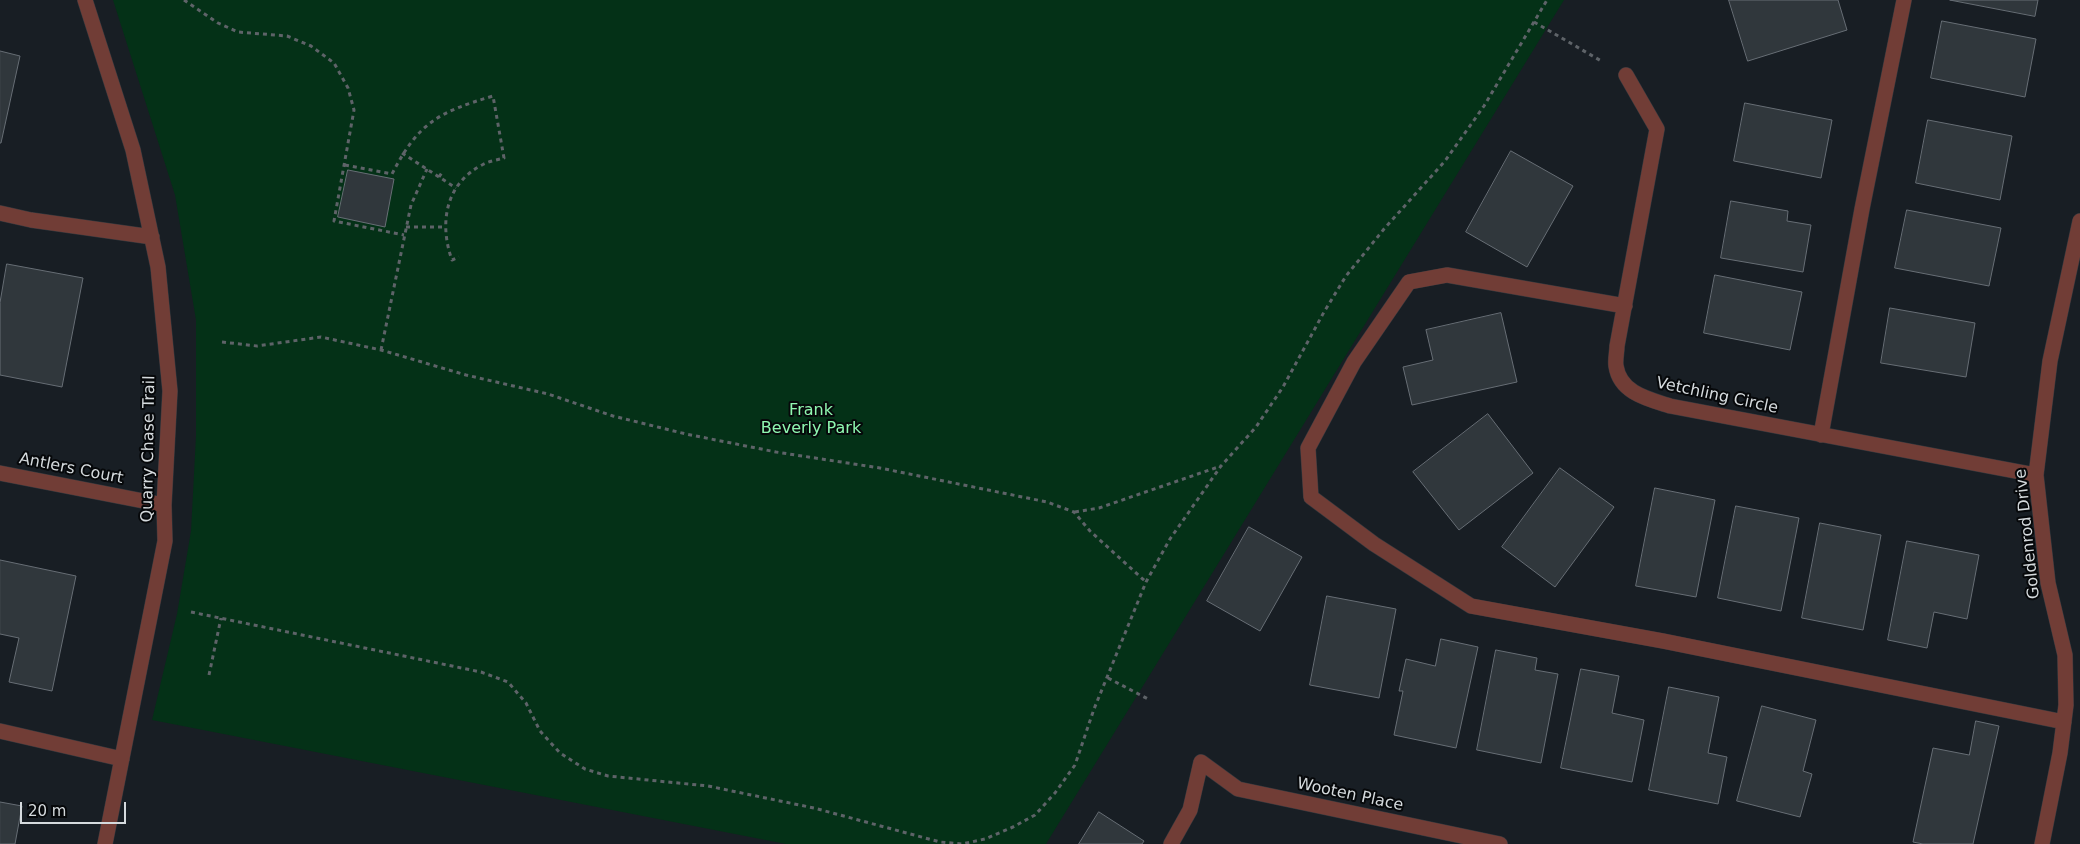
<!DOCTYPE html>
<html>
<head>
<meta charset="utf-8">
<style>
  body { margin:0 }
  #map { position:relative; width:2080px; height:844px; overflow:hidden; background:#181e24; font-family:"DejaVu Sans",sans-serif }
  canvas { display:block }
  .scale { position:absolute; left:20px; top:802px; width:106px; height:22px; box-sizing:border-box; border:2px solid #d5dadd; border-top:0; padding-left:6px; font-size:15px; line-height:18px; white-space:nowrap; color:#d5dadd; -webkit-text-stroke:4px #06080a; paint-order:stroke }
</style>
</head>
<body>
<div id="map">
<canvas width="2080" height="844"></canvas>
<div class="scale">20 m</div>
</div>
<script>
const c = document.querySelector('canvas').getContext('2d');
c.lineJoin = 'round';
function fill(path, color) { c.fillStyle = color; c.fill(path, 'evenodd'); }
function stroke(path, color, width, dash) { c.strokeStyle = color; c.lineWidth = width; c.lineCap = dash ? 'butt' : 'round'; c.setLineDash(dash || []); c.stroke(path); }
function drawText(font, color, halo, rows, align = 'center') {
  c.font = font + ' "DejaVu Sans",sans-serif'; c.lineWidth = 4; c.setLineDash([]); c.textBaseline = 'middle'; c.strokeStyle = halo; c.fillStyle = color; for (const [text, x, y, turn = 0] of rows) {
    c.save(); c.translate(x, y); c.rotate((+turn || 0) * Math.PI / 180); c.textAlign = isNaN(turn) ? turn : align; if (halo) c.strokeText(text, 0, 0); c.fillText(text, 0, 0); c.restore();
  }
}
fill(new Path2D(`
  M 113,0 L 1564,0 L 1046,844 L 786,844 L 152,720 L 177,614 L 191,531 L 196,436 L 196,320 L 175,195 Z`), '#043117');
const building = new Path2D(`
  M 1729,0 L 1838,0 L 1847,30 L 1748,61 Z
  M 1950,0 L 2038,0 L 2035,16 Z
  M 1942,21 L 2036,39 L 2025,97 L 1931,78 Z
  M 0,51 L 20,56 L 1,143 L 0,143 Z
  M 1745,103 L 1832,120 L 1821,178 L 1734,161 Z
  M 1928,120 L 2012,136 L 2000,200 L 1916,183 Z
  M 1511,151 L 1573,186 L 1527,267 L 1466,232 Z
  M 348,170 L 394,179 L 385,227 L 338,217 Z
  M 1731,201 L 1788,211 L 1787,221 L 1811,225 L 1803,272 L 1721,258 Z
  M 1907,210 L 2001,228 L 1989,286 L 1895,268 Z
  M 7,264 L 83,278 L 62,387 L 0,375 L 0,303 Z
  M 1715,275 L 1802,292 L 1790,350 L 1704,333 Z
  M 1890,308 L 1975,323 L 1966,377 L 1881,363 Z
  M 1501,313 L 1517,382 L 1412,405 L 1403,367 L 1433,360 L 1426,330 Z
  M 1488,414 L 1533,473 L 1459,530 L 1413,472 Z
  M 1560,468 L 1614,507 L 1555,587 L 1502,547 Z
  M 1655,488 L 1715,500 L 1696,597 L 1636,586 Z
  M 1736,506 L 1799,518 L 1781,611 L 1718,598 Z
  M 1820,523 L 1881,535 L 1863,630 L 1802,618 Z
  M 1249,527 L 1302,557 L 1260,631 L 1207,601 Z
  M 1907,541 L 1979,555 L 1967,619 L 1934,612 L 1927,648 L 1888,640 Z
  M 0,560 L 76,576 L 52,691 L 9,682 L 19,638 L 0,634 Z
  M 1327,596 L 1396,609 L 1379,698 L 1310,685 Z
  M 1441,639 L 1478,647 L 1456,748 L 1394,735 L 1403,691 L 1399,691 L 1406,659 L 1435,666 Z
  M 1496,650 L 1537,658 L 1535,670 L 1558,674 L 1541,763 L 1477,750 Z
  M 1581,669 L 1619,676 L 1612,713 L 1644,720 L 1632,782 L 1561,768 Z
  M 1669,687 L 1719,697 L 1708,753 L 1727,757 L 1718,804 L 1649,790 Z
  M 1762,706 L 1816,720 L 1803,771 L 1812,774 L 1800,817 L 1737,801 Z
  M 1976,721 L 1999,726 L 1973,844 L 1923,844 L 1913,842 L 1933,748 L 1969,755 Z
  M 0,802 L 22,806 L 15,844 L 0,844 Z
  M 1099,812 L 1144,841 L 1142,844 L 1079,844 Z`);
fill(building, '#30373c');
stroke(building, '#676e75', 1);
const minor = new Path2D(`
  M 85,0 L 133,150 L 158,267 L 170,391 L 164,505 L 165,541 L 105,844
  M 1626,75 L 1657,129 L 1617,346 C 1617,352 1615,360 1616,366 C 1620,393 1648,399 1670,406 L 2036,475
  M 0,213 L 31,220 L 152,237
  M 1625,306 L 1447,275 L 1409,282 L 1354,362 L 1308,448 L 1311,497 L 1374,544 L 1471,606 L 1663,641 L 2064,722
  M 1821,435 L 1862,209 L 1904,0
  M 0,473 L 164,505
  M 0,731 L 122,759
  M 1171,844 L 1190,810 L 1201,762 L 1238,789 L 1500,844
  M 2042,844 L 2060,753 L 2066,705 L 2065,655 L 2048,583 L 2036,475 L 2050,361 L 2080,221`);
stroke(minor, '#32383e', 16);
stroke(new Path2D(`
  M 184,0 L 218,23 L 238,32 L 287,36 L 311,46 L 334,63 L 348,88 L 354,110 L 334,221 L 404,235
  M 1534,22 L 1603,62
  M 402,153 L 456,188
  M 345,165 L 392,174 C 419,121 440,112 493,96 L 504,158 C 497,160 489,161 482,165 C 445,184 439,224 452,260 L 459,257
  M 439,177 L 443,171
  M 406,227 L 444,227
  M 222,342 L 257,346 L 321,337 L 381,350 L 466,375 L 548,394 L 613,416 L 686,434 L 776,452 L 880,468 L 1047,502 L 1074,512 L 1090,531 L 1146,582
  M 381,350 L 411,205 L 427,169
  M 1075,512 L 1099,508 L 1221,466
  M 191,612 L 481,672 L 508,682 L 526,703 L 540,731 L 560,753 L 585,769 L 608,776 L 708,786 L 814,808 L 940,842 L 962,844 L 985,839 L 1013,827 L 1035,815 L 1055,793 L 1075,765 L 1094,709 L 1146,582 L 1170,539 L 1221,466 L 1256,427 L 1283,387 L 1324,312 L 1346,276 L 1384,229 L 1445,161 L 1484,106 L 1547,0
  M 209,675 L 221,618
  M 1108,678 L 1148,699`), '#5e6368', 3, [4, 4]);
stroke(minor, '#713d36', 15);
drawText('16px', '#d5dadd', '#06080a', [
  ["Vetchling Circle",1717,396,12],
  ["Quarry Chase Trail",149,449,-89],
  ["Antlers Court",71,469,11],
  ["Goldenrod Drive",2028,534,-96],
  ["Wooten Place",1350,795,12]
]);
drawText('16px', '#8ff7b0', '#06080a', [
  ["Frank",811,411],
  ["Beverly Park",811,429]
]);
</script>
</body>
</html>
